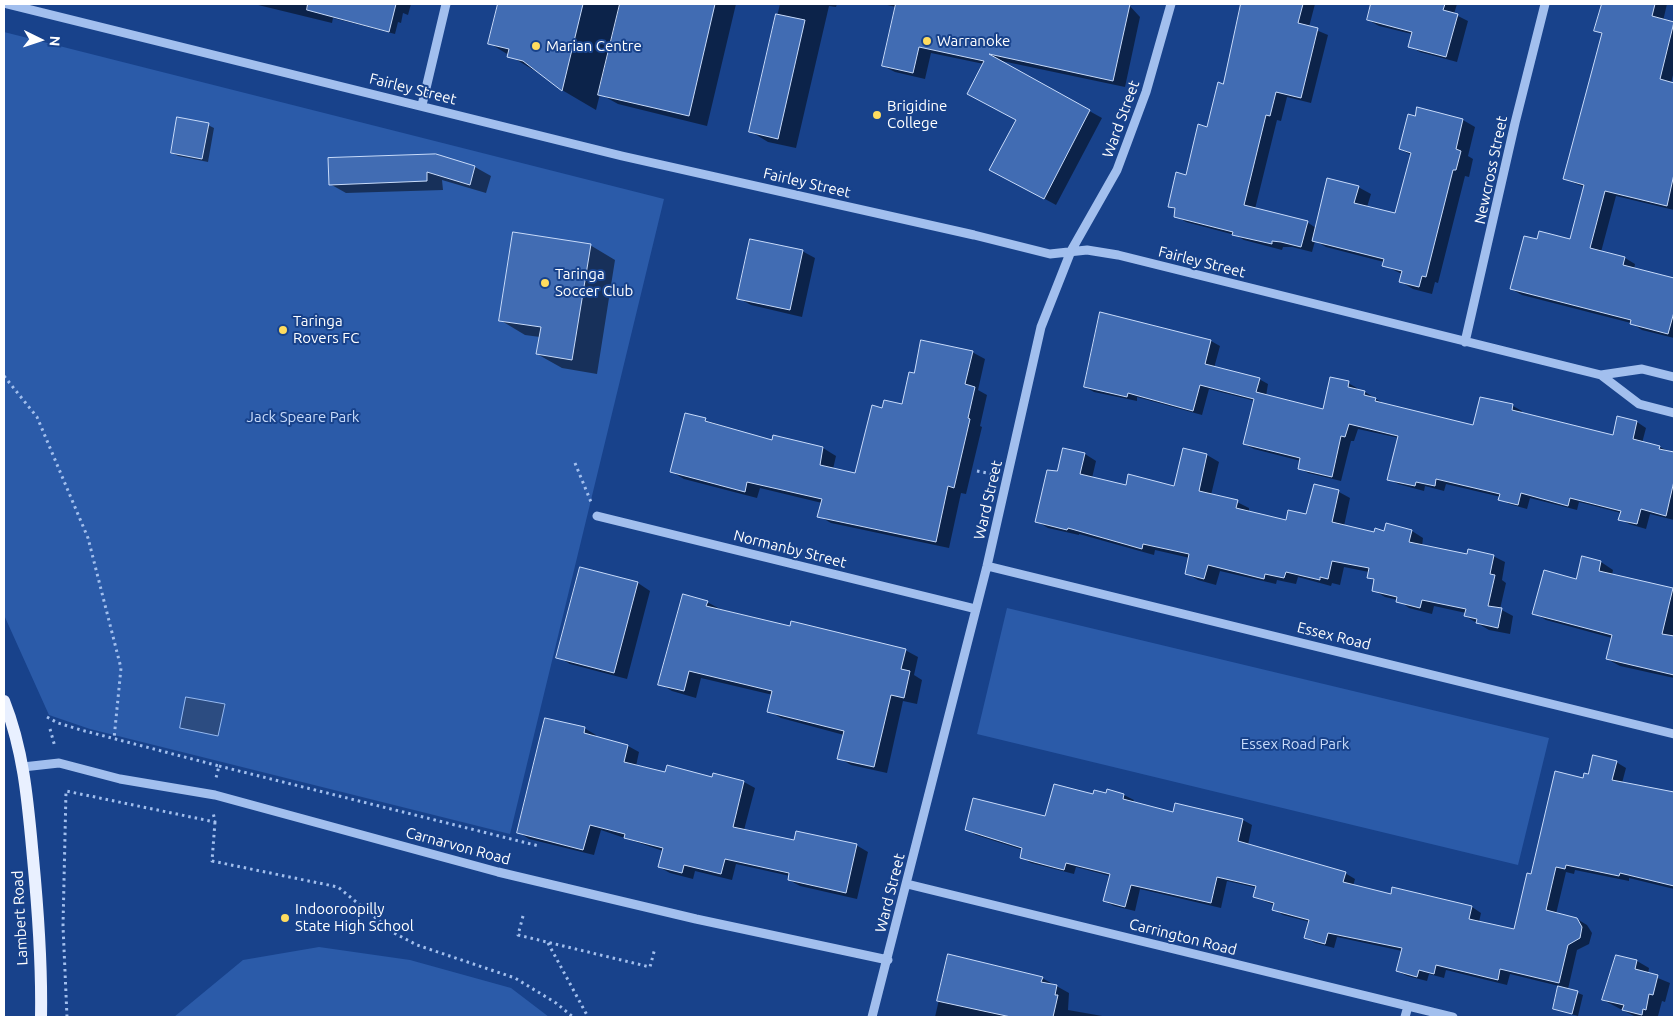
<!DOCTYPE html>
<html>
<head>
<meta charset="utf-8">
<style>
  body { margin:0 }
  #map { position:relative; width:1678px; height:1021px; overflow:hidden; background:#18428b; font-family:Ubuntu,sans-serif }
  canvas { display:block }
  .frame { position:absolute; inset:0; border:5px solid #fff; pointer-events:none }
  .north { position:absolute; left:15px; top:15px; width:50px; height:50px; -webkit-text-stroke:4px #18428b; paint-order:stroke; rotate:94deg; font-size:14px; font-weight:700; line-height:20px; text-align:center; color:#fff }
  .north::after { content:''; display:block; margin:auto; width:18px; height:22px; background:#fff; clip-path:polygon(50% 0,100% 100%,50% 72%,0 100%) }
</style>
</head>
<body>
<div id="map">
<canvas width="1678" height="1021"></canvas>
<div class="frame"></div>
<div class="north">N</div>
</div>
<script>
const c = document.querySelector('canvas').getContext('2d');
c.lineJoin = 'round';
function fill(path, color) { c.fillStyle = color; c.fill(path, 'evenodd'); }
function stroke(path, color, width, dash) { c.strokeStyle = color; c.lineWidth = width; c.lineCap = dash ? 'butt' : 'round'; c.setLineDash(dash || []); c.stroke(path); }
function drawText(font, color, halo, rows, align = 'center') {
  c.font = font + ' Ubuntu,sans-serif'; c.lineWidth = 4; c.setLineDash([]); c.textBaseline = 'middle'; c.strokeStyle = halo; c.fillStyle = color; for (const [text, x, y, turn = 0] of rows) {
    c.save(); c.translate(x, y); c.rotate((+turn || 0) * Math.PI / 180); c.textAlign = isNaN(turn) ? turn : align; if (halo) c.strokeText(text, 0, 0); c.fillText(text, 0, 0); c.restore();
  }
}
fill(new Path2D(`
  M 4,32 L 664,199 L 510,834 L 90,729 L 49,715 L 4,615 Z
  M 1007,608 L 1549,738 L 1518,865 L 977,734 Z
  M 319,947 L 410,960 L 511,988 L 549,1017 L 174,1017 L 243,960 Z`), '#2b5ba9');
const water = new Path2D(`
  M 186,697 L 225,704 L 218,736 L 180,728 Z`);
fill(water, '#2c4c81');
stroke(water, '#95b9f0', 1);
fill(new Path2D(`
  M 254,4 L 411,4 L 408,15 L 403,13 L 401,23 L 398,22 L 395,34 L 333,18 L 332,23 Z
  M 499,4 L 736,4 L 707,126 L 618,104 L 600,94 L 596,110 L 562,90 L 545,77 L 489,43 Z
  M 780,4 L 837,4 L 836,7 L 829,6 L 796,148 L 768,142 L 750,131 Z
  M 883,4 L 1128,4 L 1140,17 L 1125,87 L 997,60 L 1102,118 L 1056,205 L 1003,176 L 1017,120 L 984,64 L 931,53 L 925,79 L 895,72 L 883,66 L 896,7 Z
  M 1256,4 L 1315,4 L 1309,27 L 1328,35 L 1311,103 L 1287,97 L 1281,121 L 1277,120 L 1255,209 L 1307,222 L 1316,228 L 1358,187 L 1371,194 L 1367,207 L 1396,215 L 1411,155 L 1400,149 L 1418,108 L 1463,120 L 1475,127 L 1468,156 L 1473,159 L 1469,177 L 1465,176 L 1438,283 L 1435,282 L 1432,294 L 1413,289 L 1401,282 L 1402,274 L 1383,265 L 1384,262 L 1326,247 L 1315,241 L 1312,252 L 1292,247 L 1283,247 L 1282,250 L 1244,240 L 1235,235 L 1186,222 L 1176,216 L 1176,210 L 1169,206 L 1186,176 L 1208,128 Z
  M 1372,4 L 1457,4 L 1454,14 L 1468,21 L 1457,62 L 1420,52 L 1409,46 L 1412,34 L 1379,26 L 1368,20 Z
  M 1603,4 L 1667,4 L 1663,21 L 1674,24 L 1674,71 L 1671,83 L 1674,84 L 1674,210 L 1616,196 L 1601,252 L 1625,258 L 1635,264 L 1634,269 L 1674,280 L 1674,338 L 1642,330 L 1631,323 L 1522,295 L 1511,289 L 1538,241 L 1571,240 L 1584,187 L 1564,179 L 1603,35 L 1596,30 Z
  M 208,125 L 214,128 L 208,162 L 178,156 L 172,153 Z
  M 436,156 L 475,167 L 491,176 L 486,193 L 442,180 L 443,190 L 346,193 L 330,184 Z
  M 590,245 L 615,260 L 597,374 L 562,368 L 537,354 L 540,337 L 525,335 L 500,320 Z
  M 802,251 L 815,258 L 802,317 L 751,305 L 738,298 Z
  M 1101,314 L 1211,341 L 1220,346 L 1214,368 L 1259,379 L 1268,384 L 1266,396 L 1324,410 L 1348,383 L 1357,388 L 1357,390 L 1365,392 L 1386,405 L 1474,427 L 1481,398 L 1513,406 L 1522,411 L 1521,413 L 1614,436 L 1618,418 L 1637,422 L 1646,428 L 1642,443 L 1660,447 L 1674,454 L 1674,520 L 1650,514 L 1646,529 L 1629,524 L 1620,519 L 1621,513 L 1579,502 L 1577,510 L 1530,498 L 1527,509 L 1509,504 L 1500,499 L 1501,497 L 1446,484 L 1444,491 L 1425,486 L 1424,491 L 1398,484 L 1389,479 L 1399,438 L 1358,429 L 1354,441 L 1351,441 L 1341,481 L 1308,473 L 1299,468 L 1301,461 L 1254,449 L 1244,444 L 1255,401 L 1209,389 L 1202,415 L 1137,397 L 1137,401 L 1094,392 L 1085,387 Z
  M 972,352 L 985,359 L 978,390 L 987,395 L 980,426 L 982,427 L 966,494 L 961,493 L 949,548 L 831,523 L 819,516 L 822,503 L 760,488 L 757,498 L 684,479 L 672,472 L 686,414 L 773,442 L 774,437 L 823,448 L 836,456 L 833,469 L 856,474 L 883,409 L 903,405 L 915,375 Z
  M 1064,449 L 1085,454 L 1096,461 L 1092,478 L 1127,487 L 1175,488 L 1207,455 L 1219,462 L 1211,495 L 1237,502 L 1249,508 L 1249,512 L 1287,521 L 1307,516 L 1315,486 L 1339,492 L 1350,498 L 1344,526 L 1375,534 L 1412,531 L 1423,538 L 1422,546 L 1468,556 L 1493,556 L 1505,562 L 1502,580 L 1506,583 L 1500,609 L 1513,616 L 1510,634 L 1489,630 L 1465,616 L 1466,613 L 1434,606 L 1432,614 L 1409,608 L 1398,600 L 1385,597 L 1373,590 L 1375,581 L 1368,577 L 1369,572 L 1344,567 L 1340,585 L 1332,583 L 1331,586 L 1298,577 L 1296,584 L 1277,580 L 1276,584 L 1220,571 L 1216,585 L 1198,580 L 1186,573 L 1190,558 L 1155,550 L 1154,555 L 1079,534 L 1079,535 L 1048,528 L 1036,521 L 1058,472 Z
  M 1601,562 L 1613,570 L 1612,575 L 1674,590 L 1674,678 L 1620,666 L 1607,659 L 1612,638 L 1546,620 L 1534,613 Z
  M 638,583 L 650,591 L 627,679 L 570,664 L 558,657 Z
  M 707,602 L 720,609 L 791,627 L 905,650 L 918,657 L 914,675 L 922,680 L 917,704 L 903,701 L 887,773 L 851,765 L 839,758 L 844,735 L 781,718 L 769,711 L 773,695 L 701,678 L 696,698 L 672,691 L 660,684 Z
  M 584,728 L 596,735 L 595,737 L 628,746 L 639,752 L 636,766 L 666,773 L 712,778 L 713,774 L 744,782 L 755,788 L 744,830 L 795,842 L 856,845 L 868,852 L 857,899 L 800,886 L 789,880 L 790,876 L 736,864 L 732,880 L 695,871 L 693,879 L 670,873 L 659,867 L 663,851 L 601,830 L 594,855 L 529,839 L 518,832 Z
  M 1616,762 L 1626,768 L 1622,783 L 1674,793 L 1674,790 L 1674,889 L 1629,878 L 1629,881 L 1575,870 L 1574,874 L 1566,872 L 1556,914 L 1577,919 L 1587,925 L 1592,933 L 1589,944 L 1577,950 L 1568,989 L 1583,995 L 1578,1016 L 1554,1009 L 1559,986 L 1510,974 L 1507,985 L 1446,970 L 1444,978 L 1429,974 L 1427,981 L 1407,976 L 1397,971 L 1402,951 L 1337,937 L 1334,948 L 1315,943 L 1306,938 L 1310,922 L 1283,915 L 1273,909 L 1274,905 L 1254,897 L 1257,888 L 1227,881 L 1221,908 L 1140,889 L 1135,911 L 1114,906 L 1104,901 L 1110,876 L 1076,867 L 1074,874 L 1031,863 L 1021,857 L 1023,850 L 976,835 L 967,830 L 1046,818 L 1094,795 L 1107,795 L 1108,791 L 1124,795 L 1134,800 L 1133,803 L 1174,814 L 1243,820 L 1252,825 L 1248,845 L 1345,873 L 1355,879 L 1353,886 L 1392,896 L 1472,907 L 1481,913 L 1479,922 L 1515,931 L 1531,876 L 1583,779 Z
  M 949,956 L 1042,978 L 1069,993 L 1068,1010 L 1108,1017 L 935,1017 Z
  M 1637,961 L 1649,968 L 1648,974 L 1670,983 L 1665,1002 L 1662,1001 L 1658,1016 L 1655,1017 L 1636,1017 L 1603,1000 Z`), '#0007');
const building = new Path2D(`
  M 308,4 L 396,4 L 389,32 L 307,10 Z
  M 498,4 L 583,4 L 562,91 L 523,61 L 507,57 L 509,49 L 488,44 Z
  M 620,4 L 715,4 L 689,116 L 598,95 Z
  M 896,4 L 1130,4 L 1113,81 L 989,54 L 1090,110 L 1044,199 L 989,170 L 1016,120 L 967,94 L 984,61 L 919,47 L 913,73 L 882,66 Z
  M 1241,4 L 1303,4 L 1298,23 L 1318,28 L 1301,98 L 1276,92 L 1270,116 L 1266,115 L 1244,205 L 1308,221 L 1301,247 L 1281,242 L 1272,241 L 1272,244 L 1232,235 L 1233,232 L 1174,217 L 1175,208 L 1168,207 L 1176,172 L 1186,175 L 1198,124 L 1207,127 L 1218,82 L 1223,84 Z
  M 1371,4 L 1445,4 L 1443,10 L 1458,14 L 1446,57 L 1408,47 L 1412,32 L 1367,20 Z
  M 1602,4 L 1655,4 L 1652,16 L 1674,22 L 1660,79 L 1674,83 L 1674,174 L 1667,206 L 1605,191 L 1590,248 L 1625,257 L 1623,265 L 1674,278 L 1674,312 L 1668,334 L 1630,324 L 1631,320 L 1510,289 L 1524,236 L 1537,239 L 1539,231 L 1570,239 L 1584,185 L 1563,179 L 1602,33 L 1594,31 Z
  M 776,14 L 805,20 L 778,139 L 749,132 Z
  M 1417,107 L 1463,119 L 1456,149 L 1461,151 L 1456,170 L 1453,170 L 1426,277 L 1422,276 L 1419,287 L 1399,282 L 1402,271 L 1382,266 L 1384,259 L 1312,241 L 1327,178 L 1359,186 L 1354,203 L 1395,213 L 1411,153 L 1399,149 L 1408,114 L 1415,116 Z
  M 177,117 L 209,123 L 202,159 L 171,153 Z
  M 436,154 L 475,166 L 470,185 L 427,172 L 427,181 L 329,185 L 328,158 Z
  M 513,232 L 591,244 L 572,360 L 536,354 L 541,327 L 499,321 Z
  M 750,239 L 803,250 L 790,310 L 737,299 Z
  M 1100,312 L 1211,340 L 1205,364 L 1260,378 L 1256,392 L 1323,409 L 1330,377 L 1349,381 L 1348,387 L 1365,391 L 1364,395 L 1376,398 L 1375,401 L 1473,425 L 1480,397 L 1513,404 L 1512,410 L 1613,435 L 1617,416 L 1637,421 L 1633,439 L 1660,446 L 1659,449 L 1674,452 L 1674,481 L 1666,516 L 1641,509 L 1637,524 L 1618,520 L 1621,511 L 1570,498 L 1568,506 L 1521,493 L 1518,505 L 1498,500 L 1500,494 L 1436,479 L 1435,486 L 1416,482 L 1415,486 L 1387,480 L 1398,436 L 1349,424 L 1345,437 L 1341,436 L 1332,477 L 1298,469 L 1300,458 L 1243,444 L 1254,399 L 1200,385 L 1193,411 L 1128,393 L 1127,397 L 1084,387 Z
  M 921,340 L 973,351 L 965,384 L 975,387 L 968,418 L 970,419 L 954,488 L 948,486 L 936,542 L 817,517 L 822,499 L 747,482 L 745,492 L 670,472 L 685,413 L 706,418 L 705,421 L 772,440 L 773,435 L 823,447 L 820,465 L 855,473 L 872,405 L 882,408 L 884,400 L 902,404 L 909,372 L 914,373 Z
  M 1063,448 L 1085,453 L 1080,474 L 1126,485 L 1128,474 L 1174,486 L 1183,448 L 1207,454 L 1199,491 L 1238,500 L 1236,508 L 1286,520 L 1288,510 L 1306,514 L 1314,484 L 1339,490 L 1332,522 L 1374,532 L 1375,528 L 1384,531 L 1386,523 L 1412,530 L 1409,542 L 1467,554 L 1468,549 L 1494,555 L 1490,574 L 1495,575 L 1488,606 L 1502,608 L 1498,628 L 1476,623 L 1477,619 L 1464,616 L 1466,609 L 1422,600 L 1420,608 L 1396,602 L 1397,597 L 1372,591 L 1374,579 L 1367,578 L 1369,568 L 1332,561 L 1328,579 L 1320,577 L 1320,580 L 1286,572 L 1284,578 L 1265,574 L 1264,579 L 1208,565 L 1204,579 L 1185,574 L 1189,554 L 1143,544 L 1142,549 L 1068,528 L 1067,530 L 1035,522 L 1047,470 L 1057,471 Z
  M 1582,556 L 1601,561 L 1599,571 L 1673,588 L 1662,634 L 1674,636 L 1674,675 L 1606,659 L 1612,635 L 1532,614 L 1544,570 L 1576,579 Z
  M 580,567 L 638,582 L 614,673 L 556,658 Z
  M 683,594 L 708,601 L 706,606 L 790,626 L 791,621 L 906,649 L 901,669 L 910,671 L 904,698 L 891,695 L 874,767 L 837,759 L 844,731 L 767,712 L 772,691 L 689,671 L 684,691 L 658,685 Z
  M 545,718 L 585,727 L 584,733 L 628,745 L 624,762 L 665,772 L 667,765 L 712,777 L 713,773 L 744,781 L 733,827 L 794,840 L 796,831 L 857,844 L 846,893 L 788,880 L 789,873 L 725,859 L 721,874 L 684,865 L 682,873 L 658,867 L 663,848 L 624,838 L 625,834 L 590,825 L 583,850 L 517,833 Z
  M 1593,755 L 1617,761 L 1612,780 L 1674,792 L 1674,886 L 1620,873 L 1619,876 L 1566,865 L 1565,869 L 1556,867 L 1546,910 L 1577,918 L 1582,927 L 1580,938 L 1568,945 L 1559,983 L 1500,969 L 1498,980 L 1436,965 L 1434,974 L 1419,970 L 1417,977 L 1396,971 L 1402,948 L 1328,933 L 1325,944 L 1304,938 L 1309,920 L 1272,910 L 1274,903 L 1253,897 L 1256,886 L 1217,877 L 1211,903 L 1131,885 L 1125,907 L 1103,901 L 1110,874 L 1066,863 L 1064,870 L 1034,862 L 1020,858 L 1022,848 L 965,830 L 973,798 L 1045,816 L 1054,784 L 1093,794 L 1094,790 L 1106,793 L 1107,789 L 1124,794 L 1123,799 L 1173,812 L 1175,803 L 1243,819 L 1238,841 L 1346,872 L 1343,882 L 1391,894 L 1392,887 L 1472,906 L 1469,919 L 1514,929 L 1527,873 L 1531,874 L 1555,771 L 1583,778 L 1584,773 L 1588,774 Z
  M 948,954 L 1043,977 L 1041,982 L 1057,985 L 1055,995 L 1058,995 L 1053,1017 L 1011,1017 L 937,1001 Z
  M 1616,955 L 1637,960 L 1635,969 L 1658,975 L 1653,995 L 1649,994 L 1646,1010 L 1643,1009 L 1642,1015 L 1622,1010 L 1624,1005 L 1602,1000 Z
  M 1558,986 L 1578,991 L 1572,1014 L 1553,1009 Z`);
fill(building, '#416cb3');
stroke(building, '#c8dbfa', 1);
stroke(new Path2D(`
  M 4,376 L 37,417 L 88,538 L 121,668 L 114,739
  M 575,463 L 591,502
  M 977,471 L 992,474
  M 47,717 L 58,723 L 81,730 L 219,766 L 216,778
  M 50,729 L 55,747
  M 219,766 L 539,846
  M 215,822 L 212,861 L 338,887 L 394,933 L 417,945 L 515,978 L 556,1003 L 573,1017
  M 523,916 L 518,935 L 650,967 L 655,948
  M 548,943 L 588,1017
  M 67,1017 L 63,926 L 66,791 L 215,822 L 213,812`), '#a2bfee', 3, [2.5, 4]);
stroke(new Path2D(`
  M 7,4 L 622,156 L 974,235 L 1050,254 L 1087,250 L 1118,255 L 1601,375 L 1642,369 L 1674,377
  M 422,105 L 446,4
  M 1465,342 L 1515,123 L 1545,4
  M 1601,375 L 1639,404 L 1674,413
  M 597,516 L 976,609
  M 987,566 L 1674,734
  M 23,767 L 59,763 L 120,779 L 215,795 L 498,872 L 696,919 L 888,960
  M 907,884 L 1453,1017
  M 872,1017 L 987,566 L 1041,327 L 1071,251 L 1117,170 L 1146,92 L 1171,4
  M 1405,1017 L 1408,1006`), '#a2bfee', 9);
stroke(new Path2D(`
  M 4,701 C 24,751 28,804 33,858 C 38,910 42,964 41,1017`), '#e9f0ff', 12);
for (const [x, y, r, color] of [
  [927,41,5,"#ffdc5f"],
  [536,46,5,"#ffdc5f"],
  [877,115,5,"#ffdc5f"],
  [545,283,5,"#ffdc5f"],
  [283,330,5,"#ffdc5f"],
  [285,918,5,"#ffdc5f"]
]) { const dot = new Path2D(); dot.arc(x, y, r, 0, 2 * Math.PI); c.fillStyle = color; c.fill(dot); stroke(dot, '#18428b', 2); }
drawText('15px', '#fff', '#18428b', [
  ["Warranoke",937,41],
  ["Marian Centre",546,46],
  ["Brigidine",887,106],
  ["College",887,123],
  ["Taringa",555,274],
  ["Soccer Club",555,291],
  ["Taringa",293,321],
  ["Rovers FC",293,338],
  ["Indooroopilly",295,909],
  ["State High School",295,926]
], 'left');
drawText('15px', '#fff', '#18428b', [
  ["Fairley Street",413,89,14],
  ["Ward Street",1121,119,-70],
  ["Newcross Street",1491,170,-78],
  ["Fairley Street",807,183,13],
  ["Fairley Street",1202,262,14],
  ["Ward Street",988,500,-77],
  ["Normanby Street",790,549,14],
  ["Essex Road",1334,636,14],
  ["Carnarvon Road",458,846,15],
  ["Ward Street",890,893,-76],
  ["Lambert Road",20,918,-93],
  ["Carrington Road",1183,937,14]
]);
drawText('15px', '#c8dbfa', '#18428b', [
  ["Jack Speare Park",303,417],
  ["Essex Road Park",1295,744]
]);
</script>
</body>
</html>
